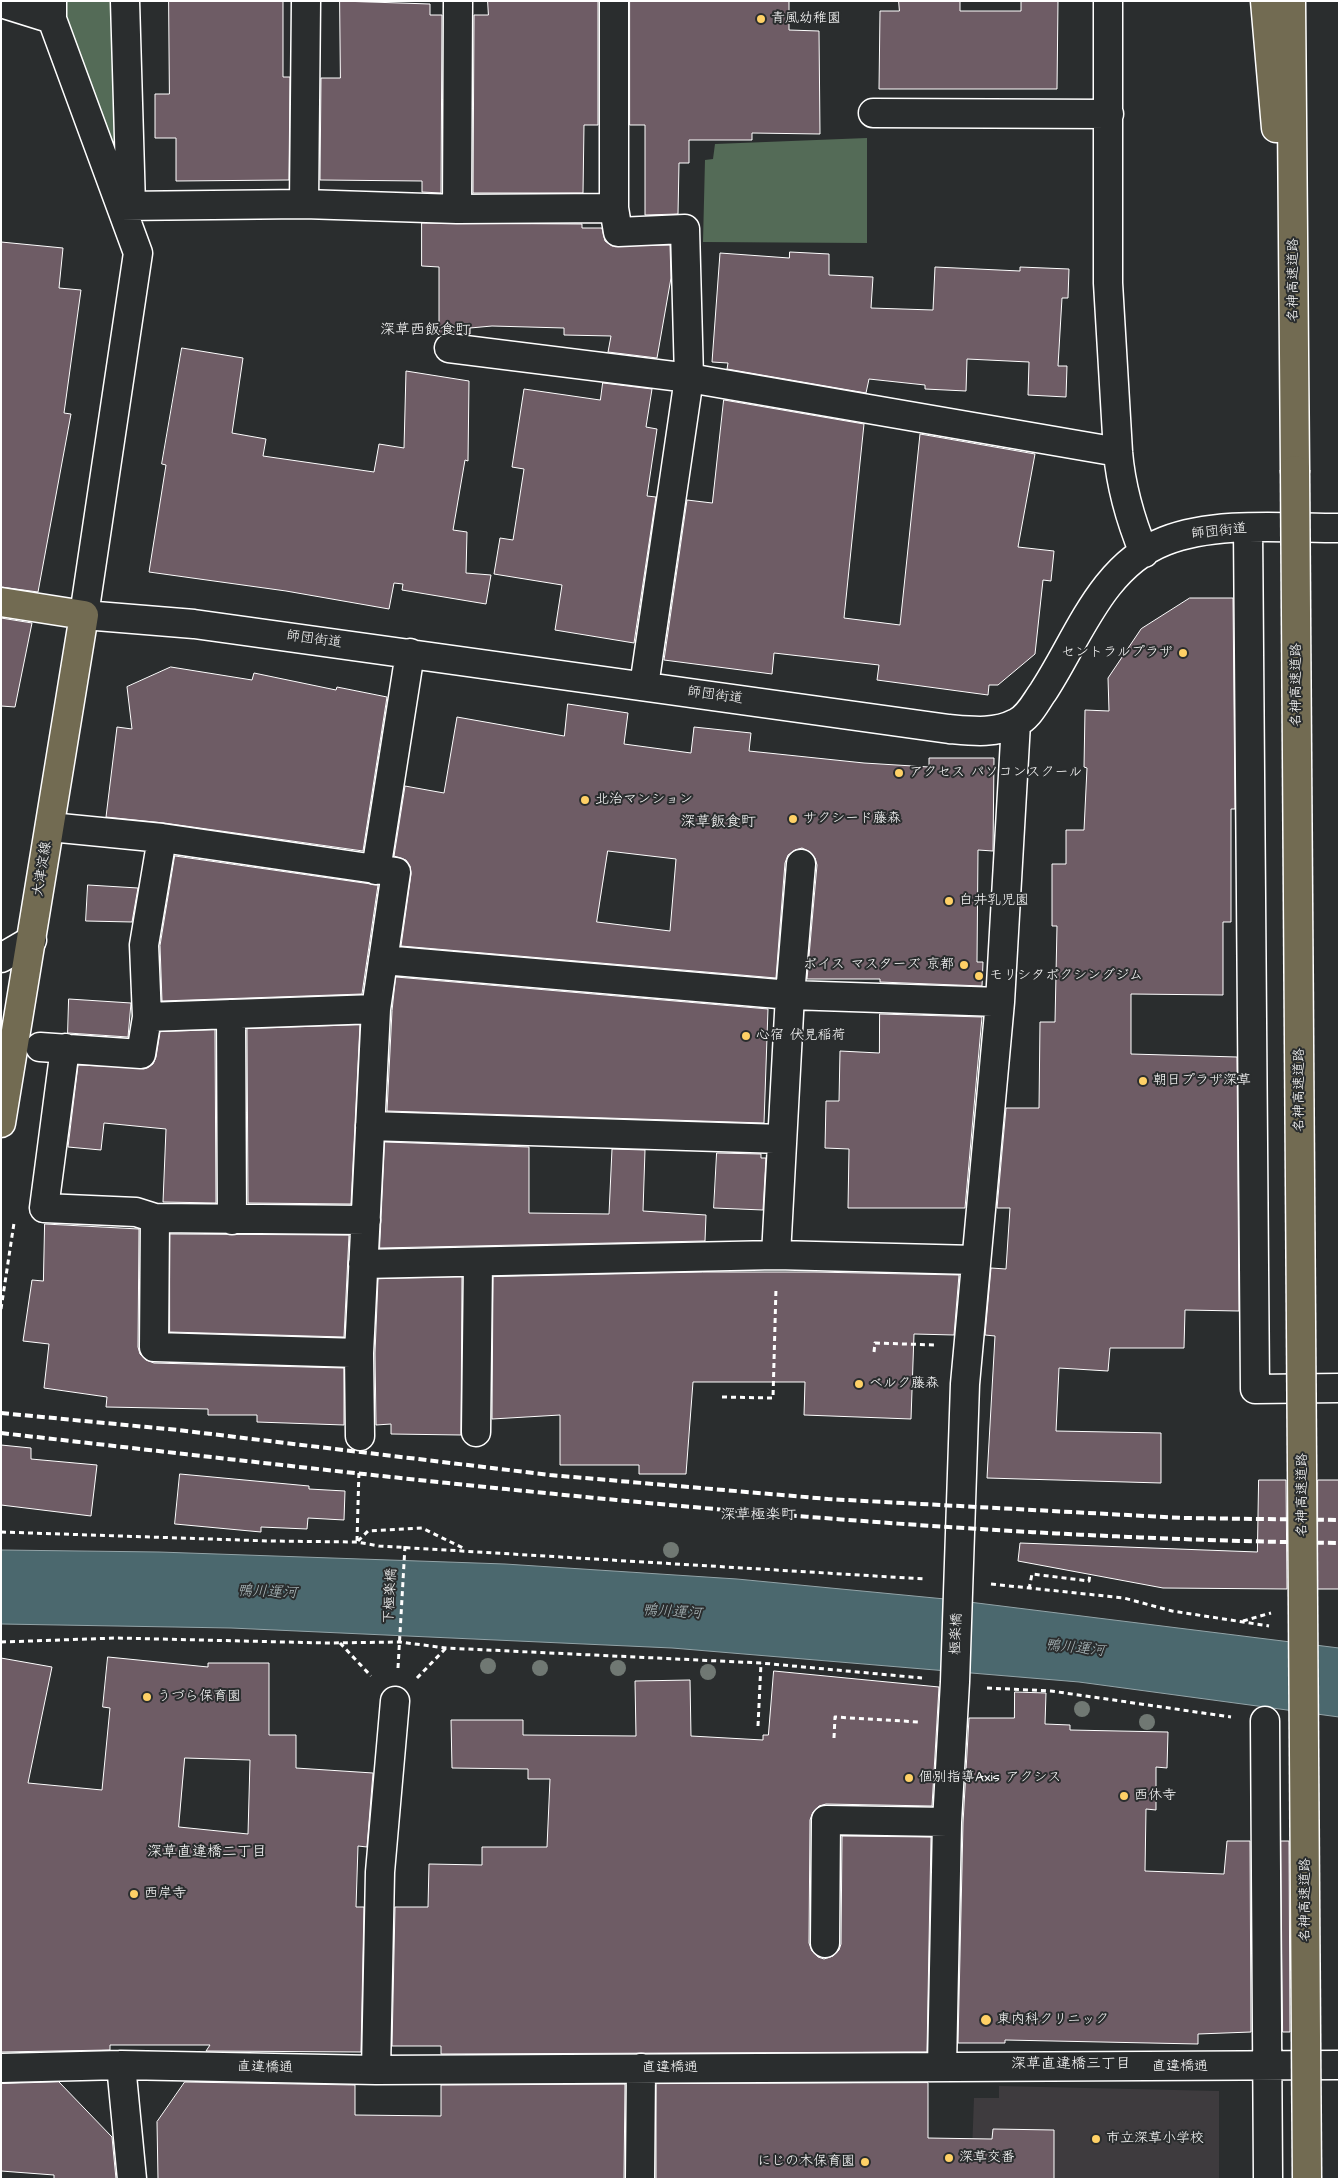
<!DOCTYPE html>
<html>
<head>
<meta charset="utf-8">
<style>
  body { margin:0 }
  #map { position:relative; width:1340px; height:2180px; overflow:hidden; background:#2a2d2e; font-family:"Architects Daughter",sans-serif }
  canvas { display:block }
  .frame { position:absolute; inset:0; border:2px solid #fff; pointer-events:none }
</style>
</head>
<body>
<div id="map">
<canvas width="1340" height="2180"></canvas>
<div class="frame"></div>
</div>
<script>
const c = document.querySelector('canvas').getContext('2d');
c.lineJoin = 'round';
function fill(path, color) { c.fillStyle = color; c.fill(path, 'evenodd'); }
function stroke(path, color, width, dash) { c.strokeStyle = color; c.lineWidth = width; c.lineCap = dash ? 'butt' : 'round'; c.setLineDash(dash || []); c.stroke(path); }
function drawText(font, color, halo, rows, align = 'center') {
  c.font = font + ' "Architects Daughter","Klee One",sans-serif'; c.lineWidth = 4; c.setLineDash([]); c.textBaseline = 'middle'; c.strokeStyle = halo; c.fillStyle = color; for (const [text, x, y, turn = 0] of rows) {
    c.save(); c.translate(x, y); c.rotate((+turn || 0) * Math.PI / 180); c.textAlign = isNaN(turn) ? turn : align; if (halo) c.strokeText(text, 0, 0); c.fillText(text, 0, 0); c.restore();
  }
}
fill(new Path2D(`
  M 999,2086 L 1219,2091 L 1219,2179 L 971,2179 L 974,2098 L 999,2098 Z`), '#3e3b3e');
fill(new Path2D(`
  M 65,1 L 115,1 L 115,144 L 113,148 L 109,148 L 66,15 Z
  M 867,138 L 867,243 L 703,242 L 705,160 L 713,159 L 715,144 Z`), '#546b57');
const water = new Path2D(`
  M 1,1550 L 159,1552 L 505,1564 L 737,1579 L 945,1599 L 1339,1648 L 1339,1717 L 1079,1682 L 672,1648 L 231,1628 L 1,1624 Z`);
fill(water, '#4b686e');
stroke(water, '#93a4a8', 1);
const building = new Path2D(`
  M 169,1 L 283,1 L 283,77 L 290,77 L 289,180 L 176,181 L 176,138 L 155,138 L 155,94 L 169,94 Z
  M 340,1 L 430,4 L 430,15 L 442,15 L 441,193 L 422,192 L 422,181 L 320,180 L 321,78 L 340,78 Z
  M 488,1 L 598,1 L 598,125 L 584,125 L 583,193 L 473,193 L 474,15 L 488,15 Z
  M 630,1 L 789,1 L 789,30 L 819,31 L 820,134 L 752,133 L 752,140 L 689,140 L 689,163 L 679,163 L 678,214 L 645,215 L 645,125 L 630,125 Z
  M 899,1 L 960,1 L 960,11 L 1021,11 L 1021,1 L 1058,1 L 1057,89 L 879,89 L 880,11 L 899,11 Z
  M 422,223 L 582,224 L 582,228 L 602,228 L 605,241 L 612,246 L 670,245 L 671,278 L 657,358 L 608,352 L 611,336 L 564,335 L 564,328 L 492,326 L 470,328 L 470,334 L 439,334 L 439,267 L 422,266 Z
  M 1,242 L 63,248 L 59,288 L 81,290 L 64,413 L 71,414 L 38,592 L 1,587 Z
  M 790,252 L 829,254 L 829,275 L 873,277 L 871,308 L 933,310 L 935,267 L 1020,271 L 1020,267 L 1069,269 L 1068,298 L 1062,298 L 1058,366 L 1067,366 L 1066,397 L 1028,395 L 1029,362 L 967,359 L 966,391 L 925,389 L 925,385 L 869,379 L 866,393 L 727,369 L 728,363 L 712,362 L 720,253 L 789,258 Z
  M 182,348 L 243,358 L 232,433 L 266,439 L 263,456 L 374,472 L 379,444 L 404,448 L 406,371 L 469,381 L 468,461 L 465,460 L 453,530 L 467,532 L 466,573 L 491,575 L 486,604 L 402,590 L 403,584 L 394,583 L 389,609 L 286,591 L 149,572 L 166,465 L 162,464 Z
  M 603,383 L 652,389 L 646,427 L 657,429 L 647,496 L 656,497 L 634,643 L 555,630 L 562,585 L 494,574 L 500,538 L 513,540 L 524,469 L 512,467 L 524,389 L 600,400 Z
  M 724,400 L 864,424 L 844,618 L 900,625 L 920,434 L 1035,454 L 1018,547 L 1054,551 L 1051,581 L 1043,580 L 1035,654 L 998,685 L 989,685 L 988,695 L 877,680 L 879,665 L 774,653 L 772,674 L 664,660 L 687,500 L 712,503 Z
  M 1190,598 L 1233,598 L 1235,809 L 1231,809 L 1231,922 L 1223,922 L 1223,995 L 1131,994 L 1131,1054 L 1237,1057 L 1239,1311 L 1185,1310 L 1184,1348 L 1110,1348 L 1108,1371 L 1059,1368 L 1056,1431 L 1161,1433 L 1161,1483 L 987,1478 L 995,1336 L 985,1335 L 991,1268 L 1006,1269 L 1010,1208 L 997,1208 L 1006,1108 L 1039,1108 L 1040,1022 L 1055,1022 L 1057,926 L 1052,926 L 1052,864 L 1066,864 L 1066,830 L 1084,830 L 1087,768 L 1084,767 L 1085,710 L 1109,711 L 1108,678 L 1141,629 Z
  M 1,618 L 32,623 L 15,707 L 1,706 Z
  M 171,667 L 252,680 L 254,673 L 336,690 L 337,687 L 387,697 L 363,851 L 164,823 L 106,817 L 117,727 L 132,729 L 127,687 Z
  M 568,704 L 628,713 L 624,744 L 691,753 L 694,727 L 751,733 L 749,751 L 864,763 L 929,767 L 929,758 L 994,758 L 993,851 L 978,850 L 977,962 L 983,962 L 982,986 L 880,982 L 880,979 L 807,979 L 817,865 L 815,858 L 810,852 L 802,848 L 795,850 L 788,855 L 785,863 L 776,978 L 401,946 L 411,874 L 410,866 L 406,860 L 394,856 L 405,786 L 444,793 L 457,717 L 564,736 ZM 608,851 L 676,859 L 670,931 L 597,922 Z
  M 175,856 L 378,885 L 362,994 L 162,1001 L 160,946 Z
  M 88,885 L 138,888 L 132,922 L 86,921 Z
  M 396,977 L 768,1009 L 764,1123 L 387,1111 L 392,1011 Z
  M 69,999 L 131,1003 L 128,1037 L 68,1033 Z
  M 880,1014 L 982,1017 L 965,1208 L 848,1208 L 849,1149 L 825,1148 L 826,1101 L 839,1101 L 840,1051 L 879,1053 Z
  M 360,1025 L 351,1204 L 248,1203 L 247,1029 Z
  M 215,1030 L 216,1203 L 163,1202 L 166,1129 L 104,1123 L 101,1150 L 68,1147 L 78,1065 L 147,1068 L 153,1064 L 156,1057 L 160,1032 Z
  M 385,1142 L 529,1147 L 529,1213 L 609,1214 L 612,1149 L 645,1150 L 643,1211 L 706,1215 L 705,1241 L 380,1248 Z
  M 717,1153 L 761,1154 L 761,1158 L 766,1158 L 763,1210 L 714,1208 Z
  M 45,1224 L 139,1229 L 138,1347 L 140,1354 L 146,1360 L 154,1363 L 344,1368 L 344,1425 L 257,1422 L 257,1415 L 208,1415 L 208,1409 L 106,1407 L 107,1397 L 44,1388 L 49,1344 L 23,1341 L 32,1280 L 43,1281 Z
  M 170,1234 L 349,1235 L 344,1337 L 170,1332 Z
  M 703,1272 L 814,1272 L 959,1275 L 954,1335 L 914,1334 L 911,1419 L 804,1415 L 805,1382 L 693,1382 L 686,1474 L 639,1474 L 639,1465 L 560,1465 L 560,1415 L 492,1419 L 493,1277 Z
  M 462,1277 L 461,1435 L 391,1434 L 391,1424 L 376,1425 L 375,1353 L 378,1279 Z
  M 1,1445 L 31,1448 L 31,1459 L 97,1465 L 91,1516 L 1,1505 Z
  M 180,1474 L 309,1486 L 309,1489 L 345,1491 L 344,1520 L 308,1518 L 307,1529 L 261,1527 L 261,1532 L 175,1524 Z
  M 1259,1480 L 1286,1480 L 1287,1589 L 1163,1588 L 1018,1561 L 1020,1543 L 1257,1552 Z
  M 1318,1480 L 1339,1480 L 1339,1589 L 1318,1589 Z
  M 108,1657 L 208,1667 L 208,1663 L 269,1663 L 269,1735 L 296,1735 L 296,1768 L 373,1773 L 367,1847 L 358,1846 L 356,1907 L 364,1907 L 361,2052 L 206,2051 L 210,2045 L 110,2045 L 110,2050 L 1,2052 L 1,1658 L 52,1667 L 28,1783 L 102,1790 L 110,1708 L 103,1707 ZM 185,1758 L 250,1760 L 248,1834 L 179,1827 Z
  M 774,1671 L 939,1687 L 932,1806 L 826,1804 L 819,1806 L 813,1812 L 810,1820 L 809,1943 L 812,1951 L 818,1957 L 824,1959 L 833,1956 L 839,1950 L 841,1944 L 842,1836 L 931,1837 L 927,2052 L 441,2054 L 441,2046 L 392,2046 L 395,1907 L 428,1907 L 429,1864 L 482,1865 L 482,1847 L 547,1847 L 550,1779 L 528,1779 L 528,1769 L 452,1768 L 451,1720 L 523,1720 L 523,1735 L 636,1736 L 635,1681 L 690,1680 L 691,1736 L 763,1740 L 763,1735 L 768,1735 Z
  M 1015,1692 L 1046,1693 L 1045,1724 L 1070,1725 L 1070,1730 L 1168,1732 L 1167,1768 L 1156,1767 L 1156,1810 L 1146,1809 L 1145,1871 L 1224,1874 L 1227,1841 L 1250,1841 L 1251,2032 L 1198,2034 L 1198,2044 L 1005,2040 L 1005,2043 L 958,2043 L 963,1823 L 969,1718 L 1014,1718 Z
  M 1281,1841 L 1289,1841 L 1290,2032 L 1283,2032 Z
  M 59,2082 L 112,2137 L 116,2179 L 54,2179 L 54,2175 L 1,2171 L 1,2084 Z
  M 185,2082 L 355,2085 L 355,2115 L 441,2116 L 441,2085 L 625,2084 L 624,2179 L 158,2179 L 157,2122 Z
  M 928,2083 L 928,2138 L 992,2139 L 993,2129 L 1054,2130 L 1054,2179 L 656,2179 L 656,2084 Z`);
fill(building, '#6e5c65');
stroke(building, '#fff', 1);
const minor = new Path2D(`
  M 52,1 L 52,19 L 138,253 L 84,615 L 194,624 L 949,729 C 972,731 995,734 1016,723 C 1029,717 1035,703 1043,692 C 1078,639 1101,566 1165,541 C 1216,521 1285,528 1339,528
  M 125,1 L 131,206
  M 1108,1 L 1108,283 L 1118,452 C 1121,488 1130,519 1144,553
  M 1,3 L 52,19
  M 873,113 L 1109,114
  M 304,204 L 306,1
  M 121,206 L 304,204 L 457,209 L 614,208 L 614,1
  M 614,208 L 618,232 L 685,229 L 689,378 L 644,686
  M 457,209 L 458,1
  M 449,348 L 689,378 L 1118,452
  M 1248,528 L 1255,1389 L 1339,1388
  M 50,827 L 162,838 L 396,872 L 376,1009 L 359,1353 L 360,1436
  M 376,870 L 410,653
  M 1,958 L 32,940
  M 383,960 L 790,995 L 1000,1002
  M 231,1014 L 232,1220
  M 147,1017 L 376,1009
  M 40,1047 L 141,1054 L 147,1017 L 144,945 L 162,838
  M 65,1048 L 44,1208 L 136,1212 L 155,1218 L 366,1220
  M 370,1126 L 782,1139
  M 155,1218 L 154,1347 L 359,1353
  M 776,1255 L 790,995 L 801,864
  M 363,1264 L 776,1255 L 975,1260
  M 476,1432 L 478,1262
  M 1265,1721 L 1268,2179
  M 825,1943 L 826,1820 L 947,1822
  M 121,2065 L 132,2179
  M 942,2067 L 947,1822 L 955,1682 L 965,1384 L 1000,1002 L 1016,723
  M 1,2068 L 121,2065 L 376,2070 L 1339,2065
  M 376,2070 L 380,1872 L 395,1701
  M 640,2179 L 641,2068`);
const major = new Path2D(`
  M 1,602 L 84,615 L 1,1123`);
const highway = new Path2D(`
  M 1265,1 L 1276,128
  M 1291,1 L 1295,470`);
stroke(minor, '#fff', 31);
stroke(major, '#fff', 31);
stroke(highway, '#fff', 31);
stroke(new Path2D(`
  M 1,1309 L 14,1223
  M 874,1352 L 875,1343 L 936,1345
  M 722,1397 L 773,1398 L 776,1288
  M 1,1532 L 269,1541 L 357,1542 L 379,1546 L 925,1579
  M 357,1541 L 359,1469
  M 358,1541 L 368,1531 L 422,1528 L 465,1549
  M 991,1584 L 1124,1598 L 1172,1611 L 1269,1626
  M 1029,1589 L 1032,1574 L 1089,1581 L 1090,1574
  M 1243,1621 L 1271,1613
  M 1,1642 L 117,1638 L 327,1643 L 400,1642 L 446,1648 L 761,1663 L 922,1678
  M 340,1643 L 371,1676
  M 398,1668 L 405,1546
  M 417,1678 L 446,1648
  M 987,1688 L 1051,1691 L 1231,1717
  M 758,1726 L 761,1663
  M 834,1738 L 835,1717 L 919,1722`), '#fff', 3, [5, 4]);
stroke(minor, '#2a2d2e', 28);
stroke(major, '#726b52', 28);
stroke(highway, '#726b52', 28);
stroke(new Path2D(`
  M 1,1413 L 178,1430 L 550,1475 L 828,1499 L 1183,1518 L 1339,1520
  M 1,1433 C 446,1484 891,1537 1339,1543`), '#fff', 4, [8, 4]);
const highwayBridge = new Path2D(`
  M 1295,470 L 1307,2179`);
stroke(highwayBridge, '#fff', 31, []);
stroke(highwayBridge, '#726b52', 28);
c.fillStyle = '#707873';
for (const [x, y] of [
  [671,1550],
  [488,1666],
  [540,1668],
  [618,1668],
  [708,1672],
  [1082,1709],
  [1147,1722]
]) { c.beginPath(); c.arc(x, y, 8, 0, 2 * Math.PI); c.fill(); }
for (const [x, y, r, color] of [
  [761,19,5,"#ffd166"],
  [1183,653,5,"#ffd166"],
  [899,773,5,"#ffd166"],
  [585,800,5,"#ffd166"],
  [793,819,5,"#ffd166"],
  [949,901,5,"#ffd166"],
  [964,965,5,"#ffd166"],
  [979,976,5,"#ffd166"],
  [746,1036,5,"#ffd166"],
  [1143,1081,5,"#ffd166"],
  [859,1384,5,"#ffd166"],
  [147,1697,5,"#ffd166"],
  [909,1778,5,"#ffd166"],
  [1124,1796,5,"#ffd166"],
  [134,1894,5,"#ffd166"],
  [986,2020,6,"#ffd166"],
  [1096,2139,5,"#ffd166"],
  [949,2158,5,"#ffd166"],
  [865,2162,5,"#ffd166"]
]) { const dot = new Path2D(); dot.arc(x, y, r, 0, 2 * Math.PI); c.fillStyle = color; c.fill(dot); stroke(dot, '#2a2d2e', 2); }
drawText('14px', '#fff', '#2a2d2e', [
  ["青風幼稚園",771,19],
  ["セントラルプラザ",1173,653,"right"],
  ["アクセス パソコンスクール",909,773],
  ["北治マンション",595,800],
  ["サクシード藤森",803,819],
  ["白井乳児園",959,901],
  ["ボイス マスターズ 京都",954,965,"right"],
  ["モリシタボクシングジム",989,976],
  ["心宿 伏見稲荷",756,1036],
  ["朝日プラザ深草",1153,1081],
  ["ベルク藤森",869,1384],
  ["うづら保育園",157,1697],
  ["個別指導Axis アクシス",919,1778],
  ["西休寺",1134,1796],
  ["西岸寺",144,1894],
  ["東内科クリニック",997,2020],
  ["市立深草小学校",1106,2139],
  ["深草交番",959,2158],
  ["にじの木保育園",855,2162,"right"]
], 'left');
drawText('14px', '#fff', '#2a2d2e', [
  ["名神高速道路",1294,280,-90],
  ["師団街道",1219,532,-6],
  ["師団街道",314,640,8],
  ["名神高速道路",1297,685,-90],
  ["師団街道",715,696,8],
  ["大津淀線",43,869,-81],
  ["名神高速道路",1300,1090,-90],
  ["名神高速道路",1303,1495,-90],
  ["下極楽橋",391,1596,-87],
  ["極楽橋",957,1634,-88],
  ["名神高速道路",1306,1900,-90],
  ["直違橋通",1180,2067],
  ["直違橋通",265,2068,1],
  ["直違橋通",670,2068]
]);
drawText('15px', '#fff', '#2a2d2e', [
  ["深草西飯食町",425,331],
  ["深草飯食町",718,823],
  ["深草極楽町",758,1516],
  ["深草直違橋二丁目",207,1853],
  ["深草直違橋三丁目",1071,2065]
]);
drawText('italic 15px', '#aebbbe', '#2a2d2e', [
  ["鴨川運河",267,1593,2],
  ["鴨川運河",672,1613,3],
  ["鴨川運河",1075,1649,6]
]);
</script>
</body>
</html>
